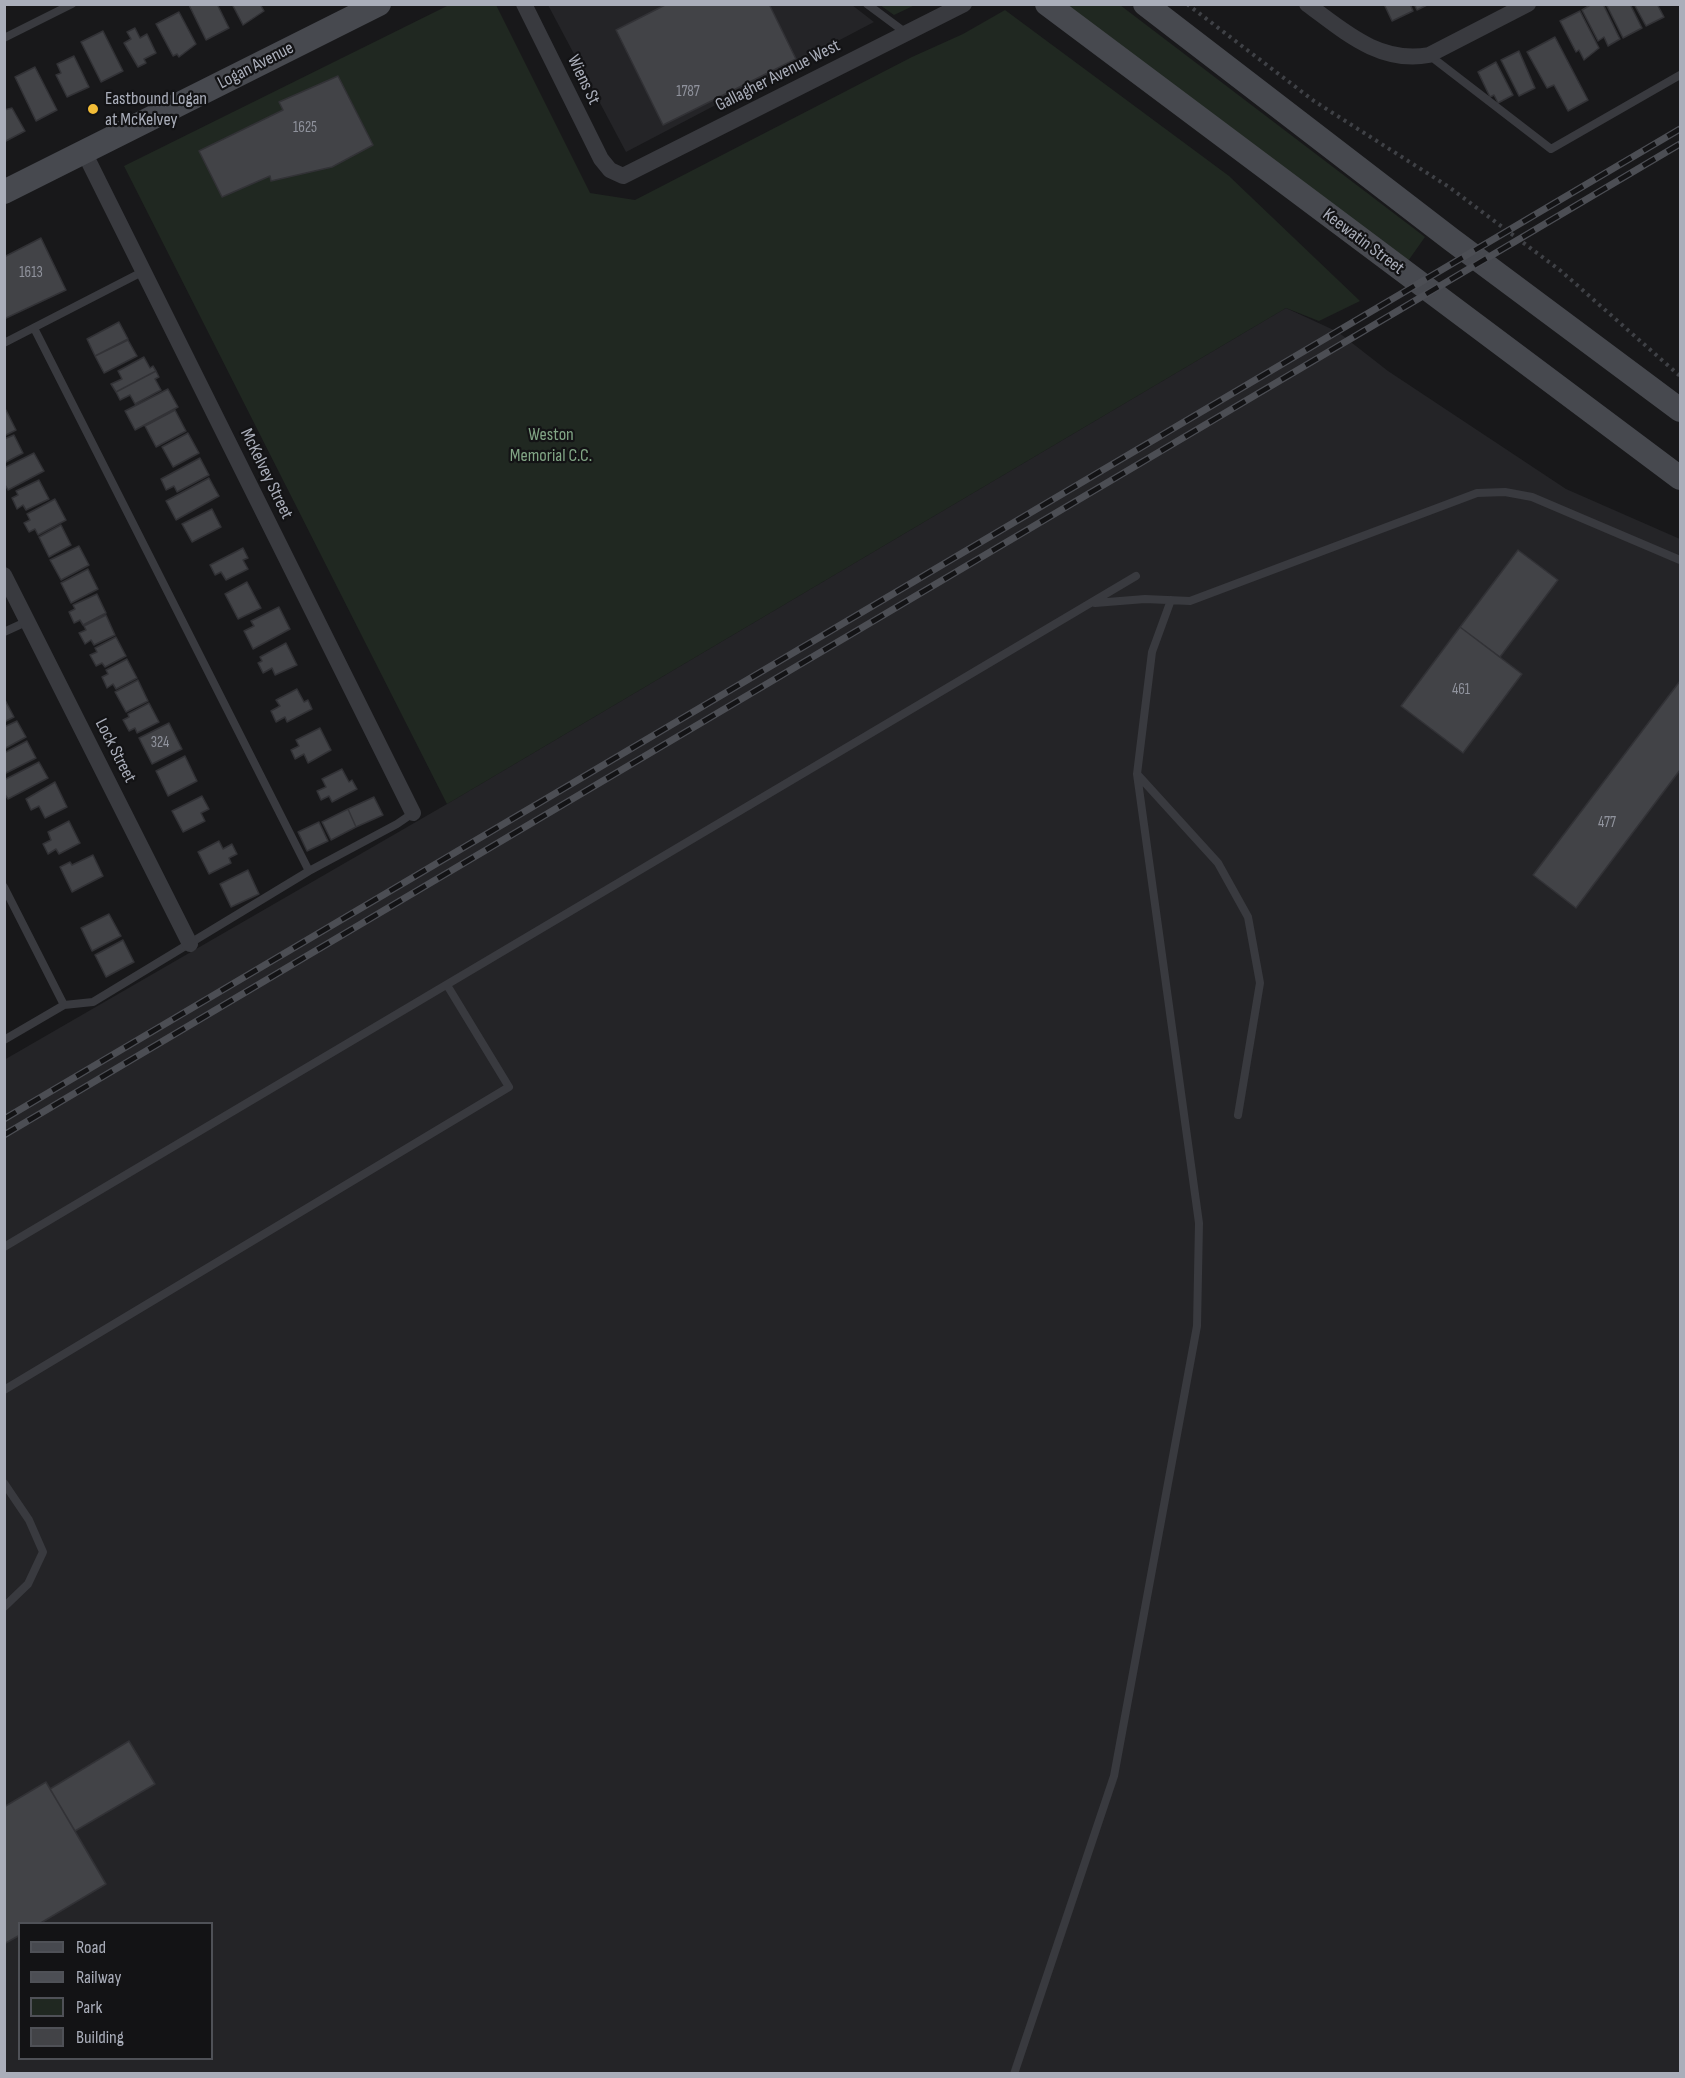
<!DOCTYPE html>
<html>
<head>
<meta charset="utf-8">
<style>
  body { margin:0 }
  #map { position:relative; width:1685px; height:2078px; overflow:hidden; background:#18181a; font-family:"Sofia Sans Condensed",sans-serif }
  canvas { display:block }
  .frame { position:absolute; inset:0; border:6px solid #aaaeba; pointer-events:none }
  .legend { position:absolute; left:18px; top:1922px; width:195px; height:138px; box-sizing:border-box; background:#131315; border:2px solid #4f5157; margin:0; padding:8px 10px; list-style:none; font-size:18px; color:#aaaeba }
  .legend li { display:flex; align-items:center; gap:12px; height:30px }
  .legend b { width:30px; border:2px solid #4f5157 }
</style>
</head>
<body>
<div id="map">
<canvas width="1685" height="2078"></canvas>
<div class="frame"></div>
<ul class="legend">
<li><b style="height:8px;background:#47494f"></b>Road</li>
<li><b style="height:8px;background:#4c4e54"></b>Railway</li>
<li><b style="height:16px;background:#202821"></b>Park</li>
<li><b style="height:16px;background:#424347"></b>Building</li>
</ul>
</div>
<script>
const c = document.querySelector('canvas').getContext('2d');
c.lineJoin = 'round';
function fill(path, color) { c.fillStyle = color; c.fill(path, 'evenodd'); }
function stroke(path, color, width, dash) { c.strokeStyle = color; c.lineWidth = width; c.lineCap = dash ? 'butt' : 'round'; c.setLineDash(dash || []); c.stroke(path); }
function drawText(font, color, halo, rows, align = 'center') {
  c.font = font + ' "Sofia Sans Condensed",sans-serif'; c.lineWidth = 4.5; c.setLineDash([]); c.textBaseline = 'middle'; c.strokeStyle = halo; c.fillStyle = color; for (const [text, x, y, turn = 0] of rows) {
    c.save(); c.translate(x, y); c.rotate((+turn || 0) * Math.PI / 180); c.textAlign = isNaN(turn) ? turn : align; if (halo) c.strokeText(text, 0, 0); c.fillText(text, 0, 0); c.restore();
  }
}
fill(new Path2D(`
  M 548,5 L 852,5 L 874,22 L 626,152 Z
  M 1286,308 L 1338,332 L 1388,371 L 1566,489 L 1680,539 L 1680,2073 L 5,2073 L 4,1060 L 447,804 ZM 20,1924 L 212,1924 L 212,2058 L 20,2058 Z`), '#242427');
fill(new Path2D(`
  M 449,5 L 496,5 L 590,193 L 635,200 L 912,57 L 963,34 L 1005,10 L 1229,176 L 1360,301 L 1319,321 L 1286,308 L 447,804 L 124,166 Z
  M 880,5 L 915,5 L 894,15 Z
  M 1065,5 L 1120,5 L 1425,237 L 1408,261 Z`), '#202821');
const building = new Path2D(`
  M 217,4 L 229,28 L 206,40 L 189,5 Z
  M 232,4 L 260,4 L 264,11 L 243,25 Z
  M 667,4 L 769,4 L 796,59 L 663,125 L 616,30 Z
  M 1384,4 L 1410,4 L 1413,11 L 1392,21 Z
  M 1414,4 L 1429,4 L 1417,10 Z
  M 1592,4 L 1603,4 L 1620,39 L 1608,46 L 1604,37 L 1598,41 L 1582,10 Z
  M 1606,4 L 1630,4 L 1642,28 L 1623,38 Z
  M 1634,4 L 1657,4 L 1664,17 L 1646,26 Z
  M 1580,11 L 1599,48 L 1584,60 L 1579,50 L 1576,52 L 1560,21 Z
  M 179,12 L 196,44 L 179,57 L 177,54 L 173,56 L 156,24 Z
  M 135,28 L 140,38 L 147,34 L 156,53 L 144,59 L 146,63 L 138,67 L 124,43 L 131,39 L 127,32 Z
  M 103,31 L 123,71 L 101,82 L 81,42 Z
  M 1555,37 L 1588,100 L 1568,111 L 1554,85 L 1547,88 L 1527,52 Z
  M 1519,51 L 1535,88 L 1519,96 L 1501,60 Z
  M 74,56 L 89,87 L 67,97 L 56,75 L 61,73 L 57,64 Z
  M 1496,62 L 1513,95 L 1498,103 L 1494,95 L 1490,97 L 1478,72 Z
  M 35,67 L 57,110 L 36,121 L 15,77 Z
  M 338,76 L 373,145 L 332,167 L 271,181 L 270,176 L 222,197 L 199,151 L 283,110 L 279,102 Z
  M 12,108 L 25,131 L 4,142 L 4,110 Z
  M 41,238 L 66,290 L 4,319 L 4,257 Z
  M 119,322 L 128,339 L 95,356 L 87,339 Z
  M 128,340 L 137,356 L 104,373 L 95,356 Z
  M 144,357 L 150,368 L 153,366 L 156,371 L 116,392 L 111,384 L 122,379 L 118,371 Z
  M 156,371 L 159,377 L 155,379 L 161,390 L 135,404 L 130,395 L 120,400 L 116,392 Z
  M 168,389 L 178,407 L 135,430 L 125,411 Z
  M 6,410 L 16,430 L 4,436 L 4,411 Z
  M 175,410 L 186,431 L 156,447 L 145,426 Z
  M 188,433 L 199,453 L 173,467 L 162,447 Z
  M 14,435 L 23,453 L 4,463 L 4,439 Z
  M 34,453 L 44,471 L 8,490 L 4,483 L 4,468 Z
  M 200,458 L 209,475 L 177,492 L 174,486 L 166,490 L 161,479 Z
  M 209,478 L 219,496 L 176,520 L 166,501 Z
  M 39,480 L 49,499 L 26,510 L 23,505 L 17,509 L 12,498 L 18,495 L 16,491 Z
  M 55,499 L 66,520 L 38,535 L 35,529 L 29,532 L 24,523 L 30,520 L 27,514 Z
  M 212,509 L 221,527 L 192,542 L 182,524 Z
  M 61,525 L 71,545 L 49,557 L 39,537 Z
  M 79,546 L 89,565 L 61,580 L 50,560 Z
  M 243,548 L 248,558 L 243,560 L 248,569 L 226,580 L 221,572 L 215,575 L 210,565 Z
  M 1518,550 L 1558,580 L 1500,657 L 1460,627 Z
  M 88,569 L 98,589 L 71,603 L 61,583 Z
  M 247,582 L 261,608 L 238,619 L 225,594 Z
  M 97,594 L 106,613 L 83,625 L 80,620 L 74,623 L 69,612 L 75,609 L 73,605 Z
  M 279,607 L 290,629 L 253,649 L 244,631 L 254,626 L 251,621 Z
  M 106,615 L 115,635 L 94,645 L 91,640 L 85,644 L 79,633 L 86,630 L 84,626 Z
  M 1460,627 L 1522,674 L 1463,753 L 1401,706 Z
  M 116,637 L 126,656 L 105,667 L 102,663 L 96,666 L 90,655 L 97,652 L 95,648 Z
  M 286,643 L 297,665 L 275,675 L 272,668 L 263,673 L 258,663 L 262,661 L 260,657 Z
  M 127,659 L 137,678 L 116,689 L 113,684 L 107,688 L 102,677 L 108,674 L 106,670 Z
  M 138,680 L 148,701 L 126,712 L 115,692 Z
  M 1680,681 L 1680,770 L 1576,908 L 1533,875 Z
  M 297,689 L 304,702 L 308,700 L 312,709 L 287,722 L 285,717 L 276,722 L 271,711 L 280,706 L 276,700 Z
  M 5,700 L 14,717 L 4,722 L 4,701 Z
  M 149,703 L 159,722 L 137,733 L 135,728 L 129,731 L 123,720 L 129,717 L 128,714 Z
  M 17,721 L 26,737 L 4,749 L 4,727 Z
  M 169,723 L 182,749 L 152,764 L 139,738 Z
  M 320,728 L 331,750 L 308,763 L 304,754 L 295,759 L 291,750 L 299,746 L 296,740 Z
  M 27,741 L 36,758 L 4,774 L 4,753 Z
  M 185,756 L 197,781 L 168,796 L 156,771 Z
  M 39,762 L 48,778 L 8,799 L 4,793 L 4,780 Z
  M 342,769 L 349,782 L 352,780 L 357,789 L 332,802 L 329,796 L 321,800 L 317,791 L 326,787 L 322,779 Z
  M 55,782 L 67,807 L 45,818 L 39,806 L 31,810 L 26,799 Z
  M 202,796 L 209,809 L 201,813 L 205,821 L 183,832 L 172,811 Z
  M 374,797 L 383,815 L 356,827 L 348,809 Z
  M 348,809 L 356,827 L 331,840 L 322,822 Z
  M 69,821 L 80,843 L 59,854 L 56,849 L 48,854 L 43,844 L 51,840 L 48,832 Z
  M 319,822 L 328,841 L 307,851 L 298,832 Z
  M 219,841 L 223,849 L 232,844 L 237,854 L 229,858 L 231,863 L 209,874 L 198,852 Z
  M 93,855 L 103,876 L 72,892 L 60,867 L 70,862 L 72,865 Z
  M 248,870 L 259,894 L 231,907 L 220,884 Z
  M 109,914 L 121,936 L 92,951 L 81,928 Z
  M 123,940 L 134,962 L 106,977 L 95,955 Z
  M 129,1741 L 155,1784 L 75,1831 L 50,1789 Z
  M 46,1782 L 106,1884 L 39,1924 L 20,1924 L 20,1935 L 4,1944 L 4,1807 Z`);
fill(building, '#424347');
stroke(building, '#323236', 1.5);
stroke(new Path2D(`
  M 1187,4 L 1314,101 L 1449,187 L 1561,271 L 1680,376`), '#3f4146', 4, [3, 4.5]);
stroke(new Path2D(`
  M 867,4 L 906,33
  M 4,38 L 72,4
  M 1429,55 L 1551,149 L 1680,75
  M 34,328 L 309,871
  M 4,343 L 144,271
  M 1171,600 L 1152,652 L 1137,774 L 1218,863 L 1248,917 L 1260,983 L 1238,1115
  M 1095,603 L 1145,599 L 1190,601 L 1477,493 L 1505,492 L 1532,497 L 1680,560
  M 4,632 L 28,621
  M 4,887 L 64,1005
  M 4,1040 L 64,1005 L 93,1002 L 309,871 L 397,824 L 413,813
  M 4,1247 L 1136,576
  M 4,1390 L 509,1087 L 447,985
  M 4,1483 L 29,1520 L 43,1552 L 28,1584 L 4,1607
  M 1014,2074 L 1114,1776 L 1197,1326 L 1199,1223 L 1137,774`), '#393a3f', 8);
stroke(new Path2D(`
  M 524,4 L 601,159 L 610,170 L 623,176 L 964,4
  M 1307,4 C 1344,31 1379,64 1429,55 L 1528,4
  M 84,152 L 413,813
  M 4,575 L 190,944`), '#393a3f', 16);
stroke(new Path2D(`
  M 1047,4 L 1680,478
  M 1145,4 L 1452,240 L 1680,410
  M 4,192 L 379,4`), '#47494f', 24);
const rail = new Path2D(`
  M 4,1119 L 1680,129
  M 4,1135 L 1680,144`);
stroke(rail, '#4c4e54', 7);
stroke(rail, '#131315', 4.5, [14]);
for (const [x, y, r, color] of [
  [93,109,6,"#f3bd37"]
]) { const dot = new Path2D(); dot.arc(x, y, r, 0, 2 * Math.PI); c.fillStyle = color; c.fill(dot); stroke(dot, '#131315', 2); }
drawText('15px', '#90939d', null, [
  ["1787",688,92],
  ["1625",305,128],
  ["1613",31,273],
  ["461",1461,690],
  ["324",160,743],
  ["477",1607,823]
]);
drawText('18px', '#aaaeba', '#131315', [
  ["Logan Avenue",256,66,-27],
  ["Gallagher Avenue West",778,76,-27],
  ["Wiens St",583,80,64],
  ["Keewatin Street",1363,242,37],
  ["McKelvey Street",266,474,64],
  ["Lock Street",115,751,63]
]);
drawText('18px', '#aaaeba', '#131315', [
  ["Eastbound Logan",105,99],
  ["at McKelvey",105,120]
], 'left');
drawText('18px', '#81a585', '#131315', [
  ["Weston",551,435],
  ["Memorial C.C.",551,456]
]);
</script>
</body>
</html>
